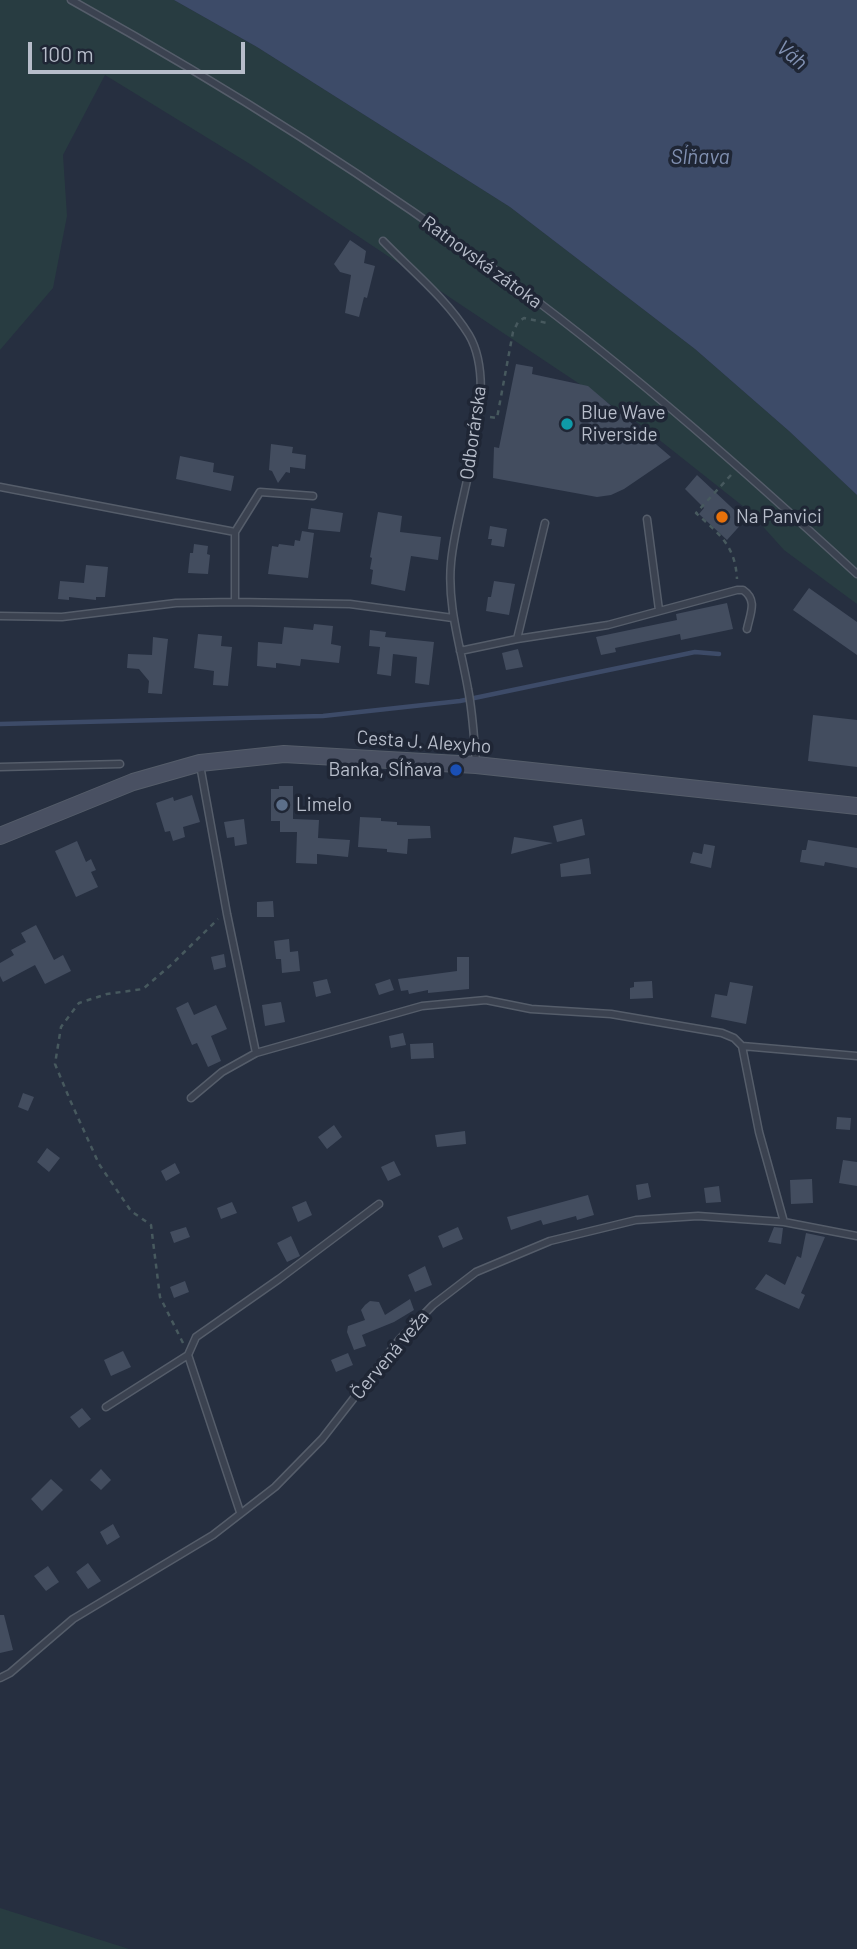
<!DOCTYPE html>
<html>
<head>
<meta charset="utf-8">
<style>
  body { margin:0 }
  #map { position:relative; width:857px; height:1949px; overflow:hidden; background:#262f40; font-family:Barlow,sans-serif }
  canvas { display:block }
  .scale { position:absolute; left:28px; top:42px; width:217px; height:32px; box-sizing:border-box; border:4px solid #b7bdca; border-top:0; padding-left:9px; font-size:21px; line-height:24px; white-space:nowrap; color:#b7bdca; -webkit-text-stroke:5px #1f2635; paint-order:stroke }
</style>
</head>
<body>
<div id="map">
<canvas width="857" height="1949"></canvas>
<div class="scale">100 m</div>
</div>
<script>
const c = document.querySelector('canvas').getContext('2d');
c.lineJoin = 'round';
function fill(path, color) { c.fillStyle = color; c.fill(path, 'evenodd'); }
function stroke(path, color, width, dash) { c.strokeStyle = color; c.lineWidth = width; c.lineCap = dash ? 'butt' : 'round'; c.setLineDash(dash || []); c.stroke(path); }
function drawText(font, color, halo, rows, align = 'center') {
  c.font = font + ' Barlow,sans-serif'; c.lineWidth = 7; c.setLineDash([]); c.textBaseline = 'middle'; c.strokeStyle = halo; c.fillStyle = color; for (const [text, x, y, turn = 0] of rows) {
    c.save(); c.translate(x, y); c.rotate((+turn || 0) * Math.PI / 180); c.textAlign = isNaN(turn) ? turn : align; if (halo) c.strokeText(text, 0, 0); c.fillText(text, 0, 0); c.restore();
  }
}
fill(new Path2D(`
  M 0,0 L 174,0 L 257,47 L 510,207 L 695,349 L 789,431 L 857,495 L 857,604 L 784,550 L 749,511 L 638,423 L 250,164 L 105,75 L 63,155 L 67,216 L 53,288 L 0,350 Z
  M 0,1908 L 129,1949 L 0,1949 Z`), '#283c41');
fill(new Path2D(`
  M 174,0 L 857,0 L 857,495 L 789,431 L 695,349 L 510,207 L 257,47 Z`), '#3d4b68');
stroke(new Path2D(`
  M 0,724 L 323,716 L 460,701 L 695,652 L 719,654`), '#3d4b68', 4.5);
fill(new Path2D(`
  M 350,240 L 366,251 L 364,263 L 375,266 L 367,298 L 364,297 L 359,317 L 345,313 L 351,275 L 340,272 L 334,264 Z
  M 516,364 L 533,367 L 532,374 L 588,386 L 671,457 L 624,489 L 611,495 L 597,497 L 493,478 L 494,447 L 499,448 Z
  M 271,444 L 293,447 L 292,453 L 306,455 L 305,469 L 290,467 L 290,473 L 286,472 L 278,483 L 272,471 L 269,470 Z
  M 180,456 L 214,463 L 213,472 L 234,476 L 231,491 L 176,479 Z
  M 697,475 L 745,520 L 727,540 L 699,514 L 704,508 L 685,489 Z
  M 311,508 L 343,513 L 340,532 L 308,529 Z
  M 378,512 L 402,516 L 400,532 L 441,537 L 438,560 L 411,556 L 405,591 L 371,584 L 373,570 L 370,569 L 372,558 L 370,557 Z
  M 490,526 L 507,529 L 504,547 L 491,545 L 492,539 L 488,539 Z
  M 302,531 L 314,533 L 308,578 L 268,574 L 272,546 L 278,547 L 279,544 L 294,546 L 295,540 L 300,541 Z
  M 194,544 L 208,546 L 207,554 L 210,555 L 208,574 L 188,573 L 190,553 L 193,553 Z
  M 86,565 L 108,567 L 105,597 L 96,597 L 96,600 L 69,597 L 69,600 L 58,599 L 60,581 L 84,583 Z
  M 494,581 L 515,584 L 509,615 L 486,611 L 488,597 L 491,597 Z
  M 809,588 L 857,622 L 857,655 L 793,610 Z
  M 727,603 L 733,629 L 681,640 L 680,634 L 615,648 L 616,652 L 601,655 L 596,637 L 677,620 L 676,614 Z
  M 314,624 L 333,626 L 331,644 L 341,646 L 339,663 L 301,659 L 300,666 L 276,663 L 276,668 L 257,666 L 258,642 L 282,644 L 284,627 L 313,630 Z
  M 370,630 L 386,632 L 385,637 L 434,642 L 429,685 L 415,683 L 417,657 L 393,654 L 391,676 L 377,674 L 380,647 L 369,646 Z
  M 198,634 L 222,636 L 221,646 L 232,647 L 228,686 L 213,685 L 214,671 L 194,668 Z
  M 153,637 L 168,639 L 162,694 L 148,693 L 149,681 L 139,669 L 127,668 L 128,654 L 152,655 Z
  M 518,649 L 523,667 L 506,670 L 502,653 Z
  M 813,715 L 857,720 L 857,767 L 808,761 Z
  M 279,786 L 293,786 L 293,819 L 319,820 L 318,838 L 350,840 L 348,857 L 317,854 L 317,864 L 296,863 L 297,832 L 280,832 L 280,821 L 271,821 L 271,789 L 279,789 Z
  M 192,795 L 200,822 L 183,827 L 185,837 L 173,841 L 170,831 L 165,832 L 156,803 L 173,797 L 174,801 Z
  M 360,817 L 381,818 L 381,821 L 397,822 L 397,825 L 430,826 L 431,838 L 408,839 L 407,854 L 387,852 L 387,849 L 358,847 Z
  M 244,819 L 247,844 L 235,846 L 234,837 L 227,838 L 224,822 Z
  M 582,819 L 585,835 L 557,842 L 553,826 Z
  M 514,837 L 553,843 L 511,854 Z
  M 808,840 L 857,848 L 857,868 L 825,862 L 824,866 L 800,862 L 802,850 L 806,850 Z
  M 77,841 L 86,862 L 91,859 L 96,870 L 91,872 L 98,887 L 76,897 L 55,851 Z
  M 704,844 L 715,846 L 711,868 L 690,863 L 693,852 L 702,854 Z
  M 589,858 L 591,874 L 561,877 L 560,864 Z
  M 273,901 L 274,917 L 257,917 L 257,902 Z
  M 36,925 L 54,960 L 63,955 L 71,971 L 45,984 L 35,965 L 3,982 L 0,976 L 0,963 L 14,955 L 11,950 L 26,942 L 21,933 Z
  M 289,939 L 290,952 L 298,951 L 300,971 L 282,973 L 281,959 L 276,959 L 274,941 Z
  M 224,954 L 226,967 L 214,970 L 211,957 Z
  M 457,957 L 469,957 L 469,989 L 428,993 L 428,990 L 409,994 L 408,990 L 401,991 L 398,979 L 457,971 Z
  M 327,979 L 331,993 L 316,997 L 313,982 Z
  M 390,979 L 394,990 L 379,995 L 375,984 Z
  M 652,981 L 653,998 L 630,999 L 630,988 L 634,987 L 634,982 Z
  M 730,982 L 753,986 L 746,1024 L 711,1017 L 715,994 L 727,996 Z
  M 188,1002 L 194,1015 L 216,1005 L 227,1029 L 211,1036 L 221,1061 L 208,1067 L 197,1043 L 192,1045 L 176,1008 Z
  M 281,1002 L 285,1022 L 265,1026 L 262,1005 Z
  M 403,1033 L 406,1045 L 391,1048 L 389,1036 Z
  M 433,1043 L 434,1058 L 411,1059 L 410,1044 Z
  M 23,1093 L 34,1097 L 28,1111 L 18,1107 Z
  M 837,1117 L 851,1118 L 850,1130 L 836,1129 Z
  M 334,1125 L 342,1137 L 327,1149 L 318,1137 Z
  M 465,1131 L 466,1144 L 437,1147 L 435,1135 Z
  M 47,1148 L 60,1158 L 49,1172 L 37,1162 Z
  M 843,1160 L 857,1162 L 857,1186 L 839,1183 Z
  M 394,1161 L 401,1175 L 388,1181 L 381,1167 Z
  M 175,1163 L 180,1173 L 166,1181 L 161,1171 Z
  M 812,1179 L 813,1203 L 791,1204 L 790,1180 Z
  M 648,1183 L 651,1197 L 638,1200 L 636,1185 Z
  M 719,1186 L 721,1202 L 706,1203 L 704,1188 Z
  M 588,1195 L 594,1215 L 577,1220 L 576,1216 L 543,1225 L 541,1220 L 511,1230 L 507,1217 Z
  M 306,1201 L 312,1215 L 298,1222 L 292,1207 Z
  M 232,1202 L 237,1213 L 221,1219 L 217,1208 Z
  M 186,1227 L 190,1237 L 174,1243 L 170,1232 Z
  M 458,1227 L 463,1239 L 443,1248 L 438,1236 Z
  M 774,1227 L 783,1228 L 781,1244 L 768,1242 Z
  M 806,1233 L 825,1237 L 801,1293 L 805,1295 L 799,1309 L 755,1289 L 766,1274 L 785,1285 L 797,1256 L 801,1258 Z
  M 291,1236 L 300,1256 L 287,1262 L 277,1243 Z
  M 425,1266 L 432,1285 L 415,1292 L 408,1275 Z
  M 185,1281 L 189,1292 L 174,1298 L 170,1287 Z
  M 410,1299 L 414,1310 L 394,1322 L 362,1335 L 366,1346 L 354,1350 L 347,1332 L 348,1326 L 365,1320 L 361,1310 L 365,1305 L 370,1301 L 379,1302 L 385,1315 Z
  M 123,1351 L 131,1367 L 111,1376 L 104,1360 Z
  M 348,1353 L 353,1365 L 336,1372 L 331,1360 Z
  M 82,1408 L 91,1419 L 79,1428 L 70,1417 Z
  M 101,1469 L 111,1480 L 101,1490 L 90,1480 Z
  M 51,1479 L 63,1490 L 42,1511 L 31,1499 Z
  M 113,1524 L 120,1537 L 107,1545 L 100,1532 Z
  M 88,1563 L 101,1581 L 88,1589 L 76,1572 Z
  M 48,1566 L 59,1582 L 46,1591 L 34,1576 Z
  M 0,1615 L 4,1615 L 13,1650 L 0,1653 Z`), '#434d5f');
const lane = new Path2D(`
  M 71,0 C 226,86 375,181 517,286 C 637,375 748,474 857,574
  M 383,241 C 411,270 447,299 469,335 C 502,391 456,500 451,563 C 447,606 461,648 468,689 C 473,714 474,739 476,763
  M 0,487 L 235,532 L 235,602
  M 647,519 L 659,610
  M 235,532 L 260,492 L 313,496
  M 0,616 L 62,617 L 176,603 L 235,602 L 350,604 L 453,618
  M 517,639 L 545,523
  M 460,651 L 517,639 L 608,625 L 737,590 L 743,590 C 758,600 750,614 747,629
  M 200,765 L 227,914 L 256,1053
  M 0,767 L 120,764
  M 742,1046 L 857,1056
  M 191,1098 L 222,1072 L 256,1053 L 422,1006 L 486,1000 L 531,1009 L 611,1014 L 722,1033 L 734,1038 L 742,1046 L 759,1132 L 784,1222
  M 188,1355 L 240,1512
  M 106,1407 L 188,1355 L 196,1337 L 279,1279 L 379,1204
  M 0,1678 L 10,1673 L 73,1619 L 213,1535 L 275,1487 L 322,1439 L 399,1340 L 433,1305 L 476,1272 L 550,1241 L 636,1220 L 698,1216 L 784,1222 L 857,1236`);
const secondary = new Path2D(`
  M 0,836 L 133,782 L 200,763 L 284,754 L 476,765 L 857,806`);
stroke(lane, '#555d6a', 9);
stroke(secondary, '#555d6a', 18);
stroke(new Path2D(`
  M 490,417 L 497,418 L 513,332 L 518,322 L 524,318 L 547,323
  M 731,475 L 696,513 C 720,535 735,545 737,579
  M 183,1343 L 160,1297 L 151,1225 L 131,1211 L 99,1164 L 70,1100 L 55,1064 L 61,1027 L 79,1003 L 107,994 L 143,989 L 172,964 L 218,919`), '#47595e', 2.5, [5, 5]);
stroke(lane, '#3b4250', 6);
stroke(secondary, '#495062', 16);
for (const [x, y, r, color] of [
  [567,424,7,"#0f9aa8"],
  [722,517,7,"#e8710a"],
  [456,770,7,"#1a4fb4"],
  [282,805,7,"#5c6f8a"]
]) { const dot = new Path2D(); dot.arc(x, y, r, 0, 2 * Math.PI); c.fillStyle = color; c.fill(dot); stroke(dot, '#1f2635', 2.5); }
drawText('19px', '#b7bdca', '#1f2635', [
  ["Ratnovská zátoka",482,262,36],
  ["Odborárska",473,433,-82],
  ["Cesta J. Alexyho",424,742,4],
  ["Červená veža",390,1355,-50]
]);
drawText('19px', '#b7bdca', '#1f2635', [
  ["Blue Wave",581,413],
  ["Riverside",581,435],
  ["Na Panvici",736,517],
  ["Banka, Sĺňava",442,770,"right"],
  ["Limelo",296,805]
], 'left');
drawText('italic 21px', '#8090b1', '#1f2635', [
  ["Váh",792,55,40],
  ["Sĺňava",700,157]
]);
</script>
</body>
</html>
